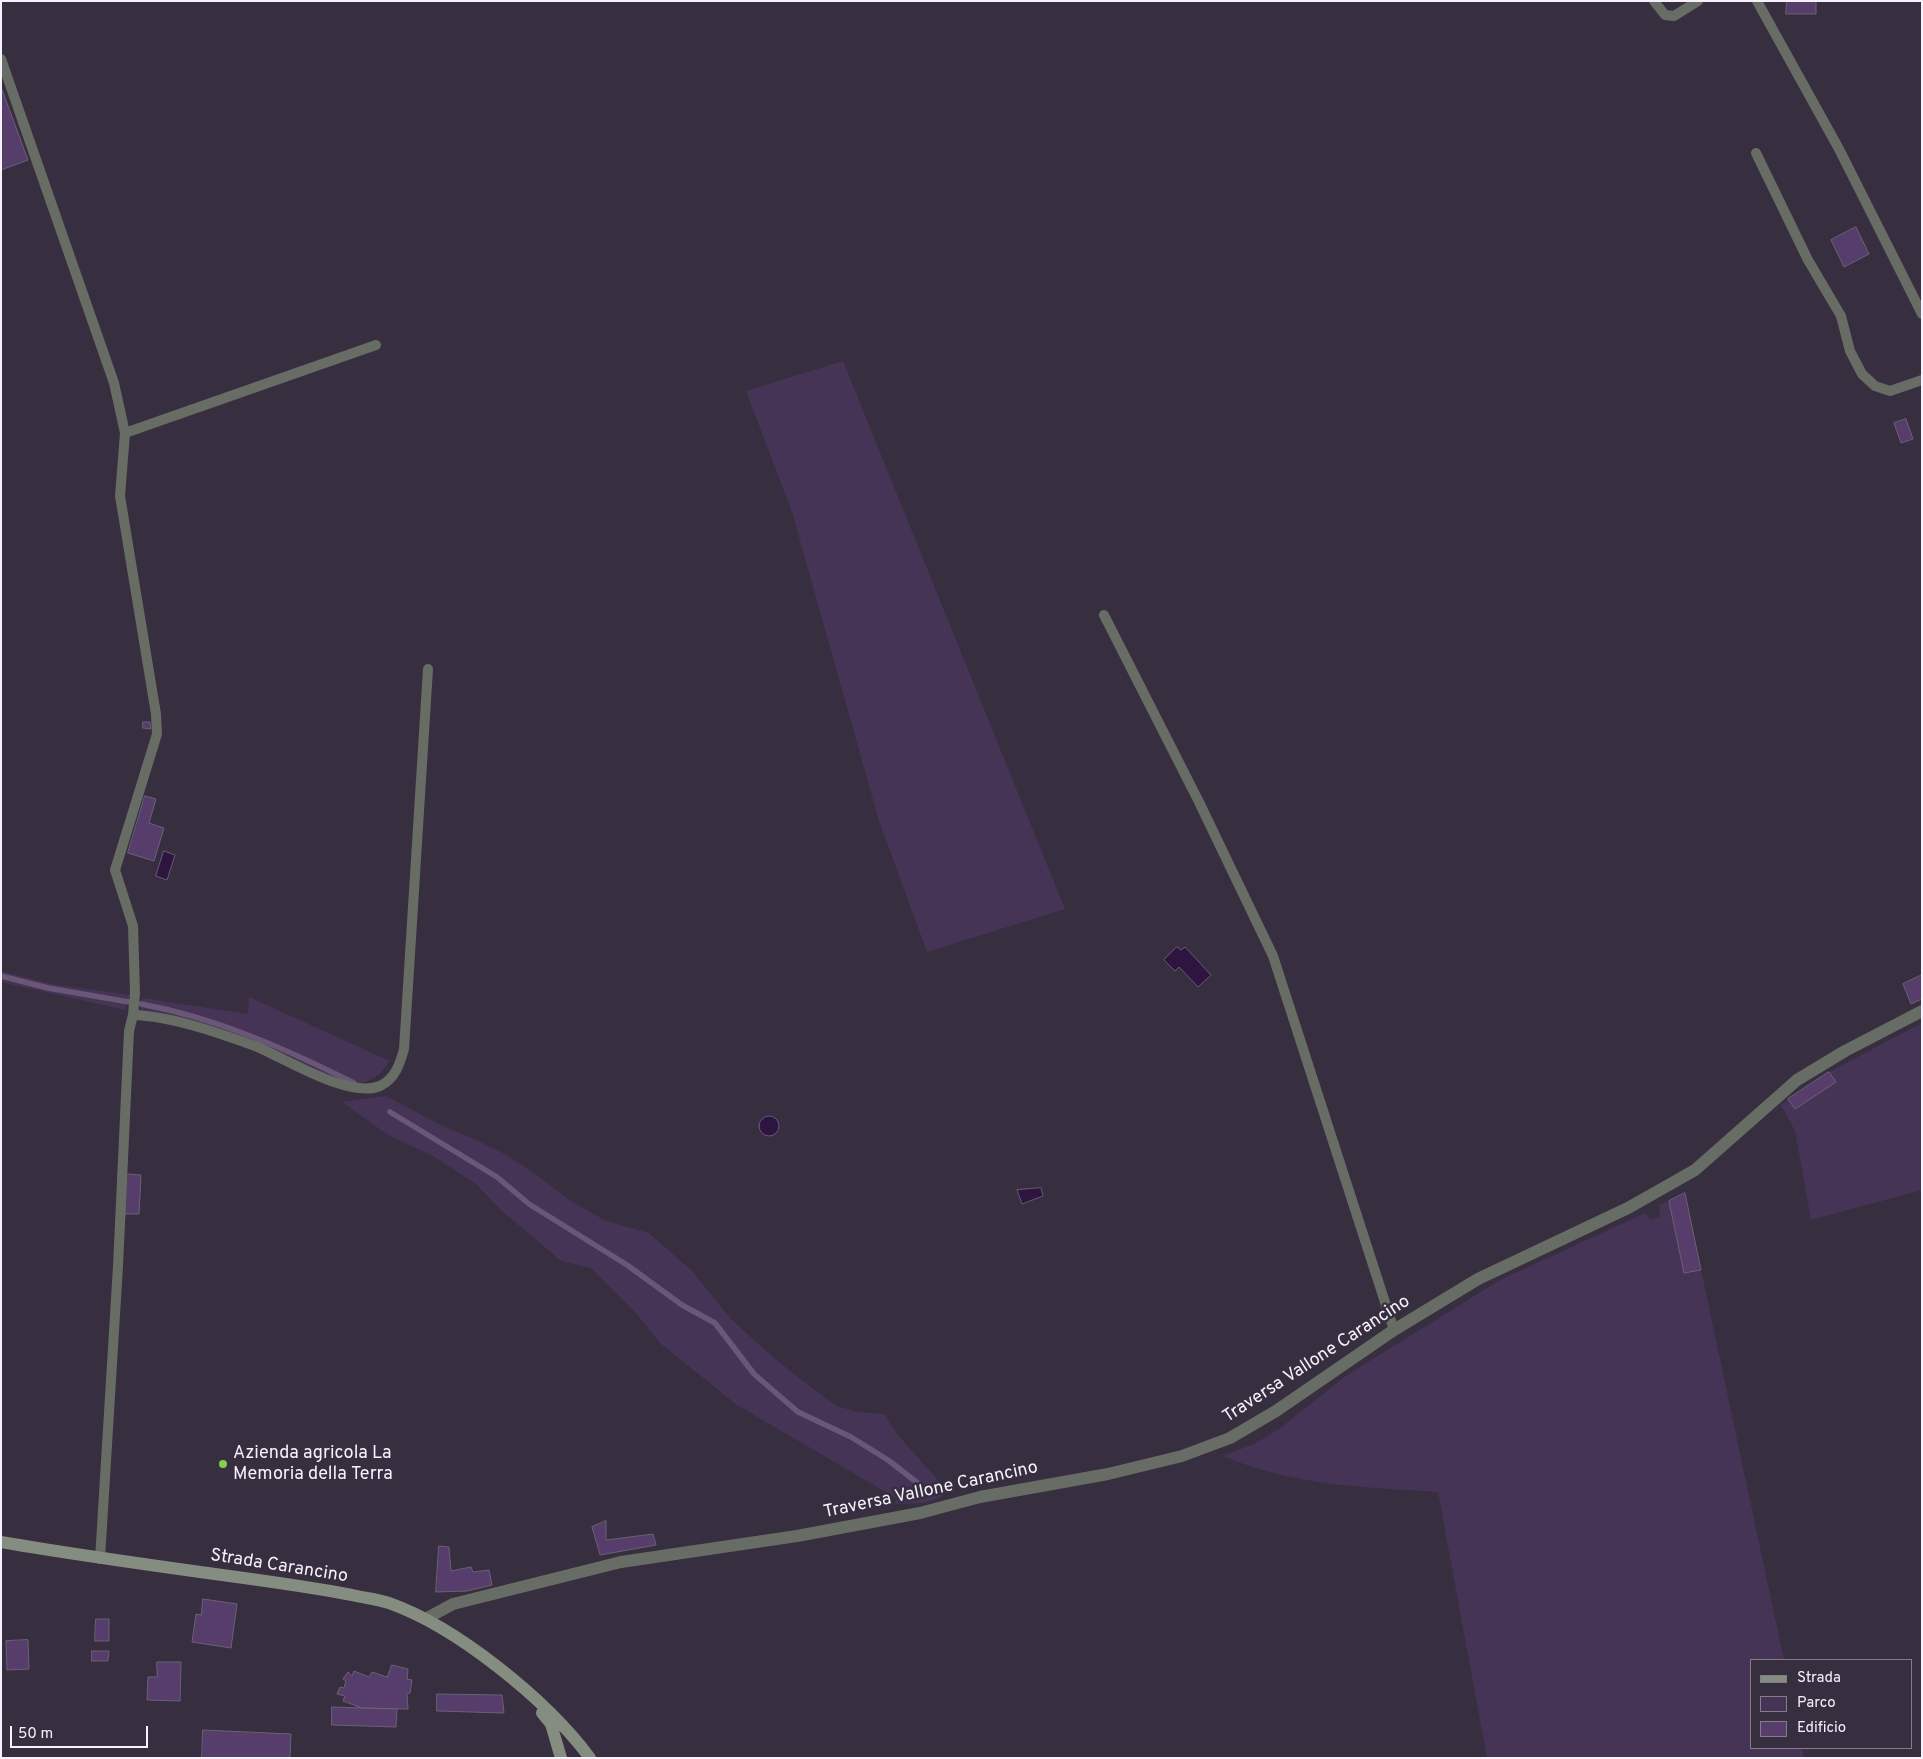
<!DOCTYPE html>
<html>
<head>
<meta charset="utf-8">
<style>
  body { margin:0 }
  #map { position:relative; width:1923px; height:1759px; overflow:hidden; background:#372e3f; font-family:Overpass,sans-serif }
  canvas { display:block }
  .frame { position:absolute; inset:0; border:2px solid #f6f1fc; pointer-events:none }
  .legend { position:absolute; left:1750px; top:1659px; width:162px; height:90px; box-sizing:border-box; background:#372e3f; border:1px solid #837c8b; margin:0; padding:6px 9px; list-style:none; font-size:15px; color:#f6f1fc }
  .legend li { display:flex; align-items:center; gap:10px; height:25px }
  .legend b { width:25px; border:1px solid #837c8b }
  .scale { position:absolute; left:10px; top:1726px; width:138px; height:22px; box-sizing:border-box; border:2px solid #f6f1fc; border-top:0; padding-left:6px; font-size:15px; line-height:18px; white-space:nowrap; color:#f6f1fc; -webkit-text-stroke:4px #372e3f; paint-order:stroke }
</style>
</head>
<body>
<div id="map">
<canvas width="1923" height="1759"></canvas>
<div class="frame"></div>
<ul class="legend">
<li><b style="height:6px;background:#848d80"></b>Strada</li>
<li><b style="height:14px;background:#463456"></b>Parco</li>
<li><b style="height:14px;background:#563d6b"></b>Edificio</li>
</ul>
<div class="scale">50 m</div>
</div>
<script>
const c = document.querySelector('canvas').getContext('2d');
c.lineJoin = 'round';
function fill(path, color) { c.fillStyle = color; c.fill(path, 'evenodd'); }
function stroke(path, color, width, dash) { c.strokeStyle = color; c.lineWidth = width; c.lineCap = dash ? 'butt' : 'round'; c.setLineDash(dash || []); c.stroke(path); }
function drawText(font, color, halo, rows, align = 'center') {
  c.font = font + ' Overpass,sans-serif'; c.lineWidth = 5; c.setLineDash([]); c.textBaseline = 'middle'; c.strokeStyle = halo; c.fillStyle = color; for (const [text, x, y, turn = 0] of rows) {
    c.save(); c.translate(x, y); c.rotate((+turn || 0) * Math.PI / 180); c.textAlign = isNaN(turn) ? turn : align; if (halo) c.strokeText(text, 0, 0); c.fillText(text, 0, 0); c.restore();
  }
}
fill(new Path2D(`
  M 843,361 L 1065,909 L 927,952 L 879,821 L 792,512 L 746,391 Z
  M 1,971 L 52,984 L 130,995 L 125,1010 L 1,982 Z
  M 249,997 L 390,1061 C 381,1075 370,1084 353,1083 C 335,1083 294,1059 275,1051 C 231,1033 187,1018 140,1010 L 142,998 L 248,1014 Z
  M 1922,1023 L 1922,1190 L 1811,1220 L 1795,1131 L 1781,1105 L 1788,1099 L 1795,1109 L 1835,1082 L 1829,1072 Z
  M 386,1096 L 441,1125 L 498,1150 L 533,1172 L 571,1201 L 606,1221 L 649,1233 L 692,1271 L 731,1319 L 774,1358 L 816,1391 L 837,1406 L 858,1412 L 884,1414 L 897,1434 L 944,1487 L 942,1497 L 924,1503 L 896,1504 L 896,1498 L 737,1405 L 661,1344 L 635,1312 L 591,1268 L 561,1261 L 502,1211 L 477,1185 L 433,1156 L 388,1135 L 342,1102 Z
  M 1669,1201 L 1684,1273 L 1701,1270 L 1784,1660 L 1752,1660 L 1752,1748 L 1802,1748 L 1804,1758 L 1487,1758 L 1438,1492 C 1363,1487 1294,1486 1223,1456 L 1256,1443 L 1279,1429 L 1347,1375 L 1500,1280 L 1645,1213 L 1651,1220 L 1660,1217 L 1659,1205 Z`), '#463456');
const water = new Path2D(`
  M 164,851 L 175,855 L 167,880 L 156,876 Z
  M 1177,947 L 1181,950 L 1185,947 L 1211,975 L 1198,987 L 1179,967 L 1175,971 L 1164,960 Z
  M759 1126a10 10 0 1 1 20 0a10 10 0 1 1-20 0Z
  M 1041,1188 L 1043,1196 L 1022,1204 L 1017,1190 Z`);
fill(water, '#2e1540');
stroke(water, '#6a5778', 1);
stroke(new Path2D(`
  M 1,976 L 48,988 L 129,1002
  M 141,1004 C 217,1018 286,1049 354,1083
  M 390,1112 L 497,1177 L 529,1204 L 627,1265 L 682,1305 L 715,1323 L 754,1374 L 798,1412 L 851,1437 L 888,1460 L 919,1484`), '#6a5778', 5.5);
const building = new Path2D(`
  M 1787,1 L 1816,1 L 1816,14 L 1786,14 Z
  M 1,87 L 28,160 L 1,170 Z
  M 1856,227 L 1869,254 L 1844,267 L 1831,240 Z
  M 1906,419 L 1913,439 L 1901,443 L 1894,423 Z
  M 143,722 L 150,722 L 151,729 L 143,728 Z
  M 145,796 L 156,799 L 149,823 L 164,828 L 154,861 L 128,853 Z
  M 1922,975 L 1922,999 L 1911,1004 L 1903,984 Z
  M 1829,1072 L 1836,1082 L 1795,1109 L 1788,1099 Z
  M 127,1174 L 141,1175 L 139,1214 L 125,1214 Z
  M 1685,1193 L 1701,1270 L 1684,1273 L 1669,1201 Z
  M 606,1521 L 606,1540 L 653,1534 L 656,1545 L 600,1555 L 592,1527 Z
  M 439,1546 L 449,1547 L 451,1571 L 471,1567 L 473,1572 L 489,1570 L 492,1585 L 467,1591 L 436,1592 Z
  M 203,1599 L 237,1604 L 231,1648 L 192,1642 L 196,1614 L 201,1615 Z
  M 96,1619 L 109,1619 L 109,1641 L 95,1641 Z
  M 28,1640 L 29,1669 L 7,1670 L 6,1641 Z
  M 92,1651 L 109,1651 L 108,1661 L 92,1661 Z
  M 157,1662 L 181,1662 L 180,1701 L 147,1700 L 148,1677 L 157,1677 Z
  M 392,1665 L 408,1669 L 407,1679 L 412,1680 L 410,1693 L 407,1694 L 408,1709 L 362,1708 L 343,1701 L 345,1696 L 337,1694 L 340,1687 L 344,1688 L 346,1681 L 343,1679 L 348,1672 L 352,1676 L 354,1671 L 369,1677 L 372,1672 L 387,1677 Z
  M 437,1694 L 502,1695 L 504,1713 L 437,1711 Z
  M 332,1707 L 397,1709 L 396,1727 L 332,1725 Z
  M 203,1730 L 291,1734 L 290,1758 L 202,1758 Z`);
fill(building, '#563d6b');
stroke(building, '#6b6174', 1);
stroke(new Path2D(`
  M 1654,1 L 1665,15 L 1674,16 L 1698,1
  M 1757,1 L 1839,149 L 1922,314
  M 1,59 L 114,383 L 125,433 L 120,496 L 156,714 L 157,734 L 115,870 L 133,926 L 135,993 L 133,1015 L 129,1031 L 118,1266 L 100,1559
  M 1756,153 L 1808,260 L 1841,316 L 1850,351 L 1862,374 L 1875,386 L 1890,391 L 1922,380
  M 125,433 L 376,345
  M 1104,615 L 1199,802 L 1273,956 L 1394,1330
  M 133,1015 C 171,1016 219,1033 255,1046 C 285,1058 348,1099 380,1086 C 395,1079 400,1064 404,1049 L 428,669`), '#676c64', 10);
stroke(new Path2D(`
  M 427,1618 L 453,1604 L 621,1562 L 797,1536 L 920,1513 L 980,1497 L 1108,1474 L 1182,1456 L 1230,1438 L 1276,1411 L 1394,1330 L 1478,1279 L 1628,1208 L 1695,1170 L 1797,1080 L 1845,1051 L 1922,1011`), '#676c64', 12);
stroke(new Path2D(`
  M 1,1542 C 82,1556 163,1567 244,1578 C 280,1583 316,1588 352,1595 C 364,1598 377,1599 389,1603 C 457,1627 547,1700 590,1758
  M 542,1713 L 551,1724 L 561,1758`), '#848d80', 12);
for (const [x, y, r, color] of [
  [223,1464,5,"#85cf4c"]
]) { const dot = new Path2D(); dot.arc(x, y, r, 0, 2 * Math.PI); c.fillStyle = color; c.fill(dot); stroke(dot, '#372e3f', 2); }
drawText('18px', '#f6f1fc', '#372e3f', [
  ["Traversa Vallone Carancino",1317,1360,-33],
  ["Traversa Vallone Carancino",931,1491,-12],
  ["Strada Carancino",279,1567,9]
]);
drawText('18px', '#f6f1fc', '#372e3f', [
  ["Azienda agricola La",233,1454],
  ["Memoria della Terra",233,1475]
], 'left');
</script>
</body>
</html>
